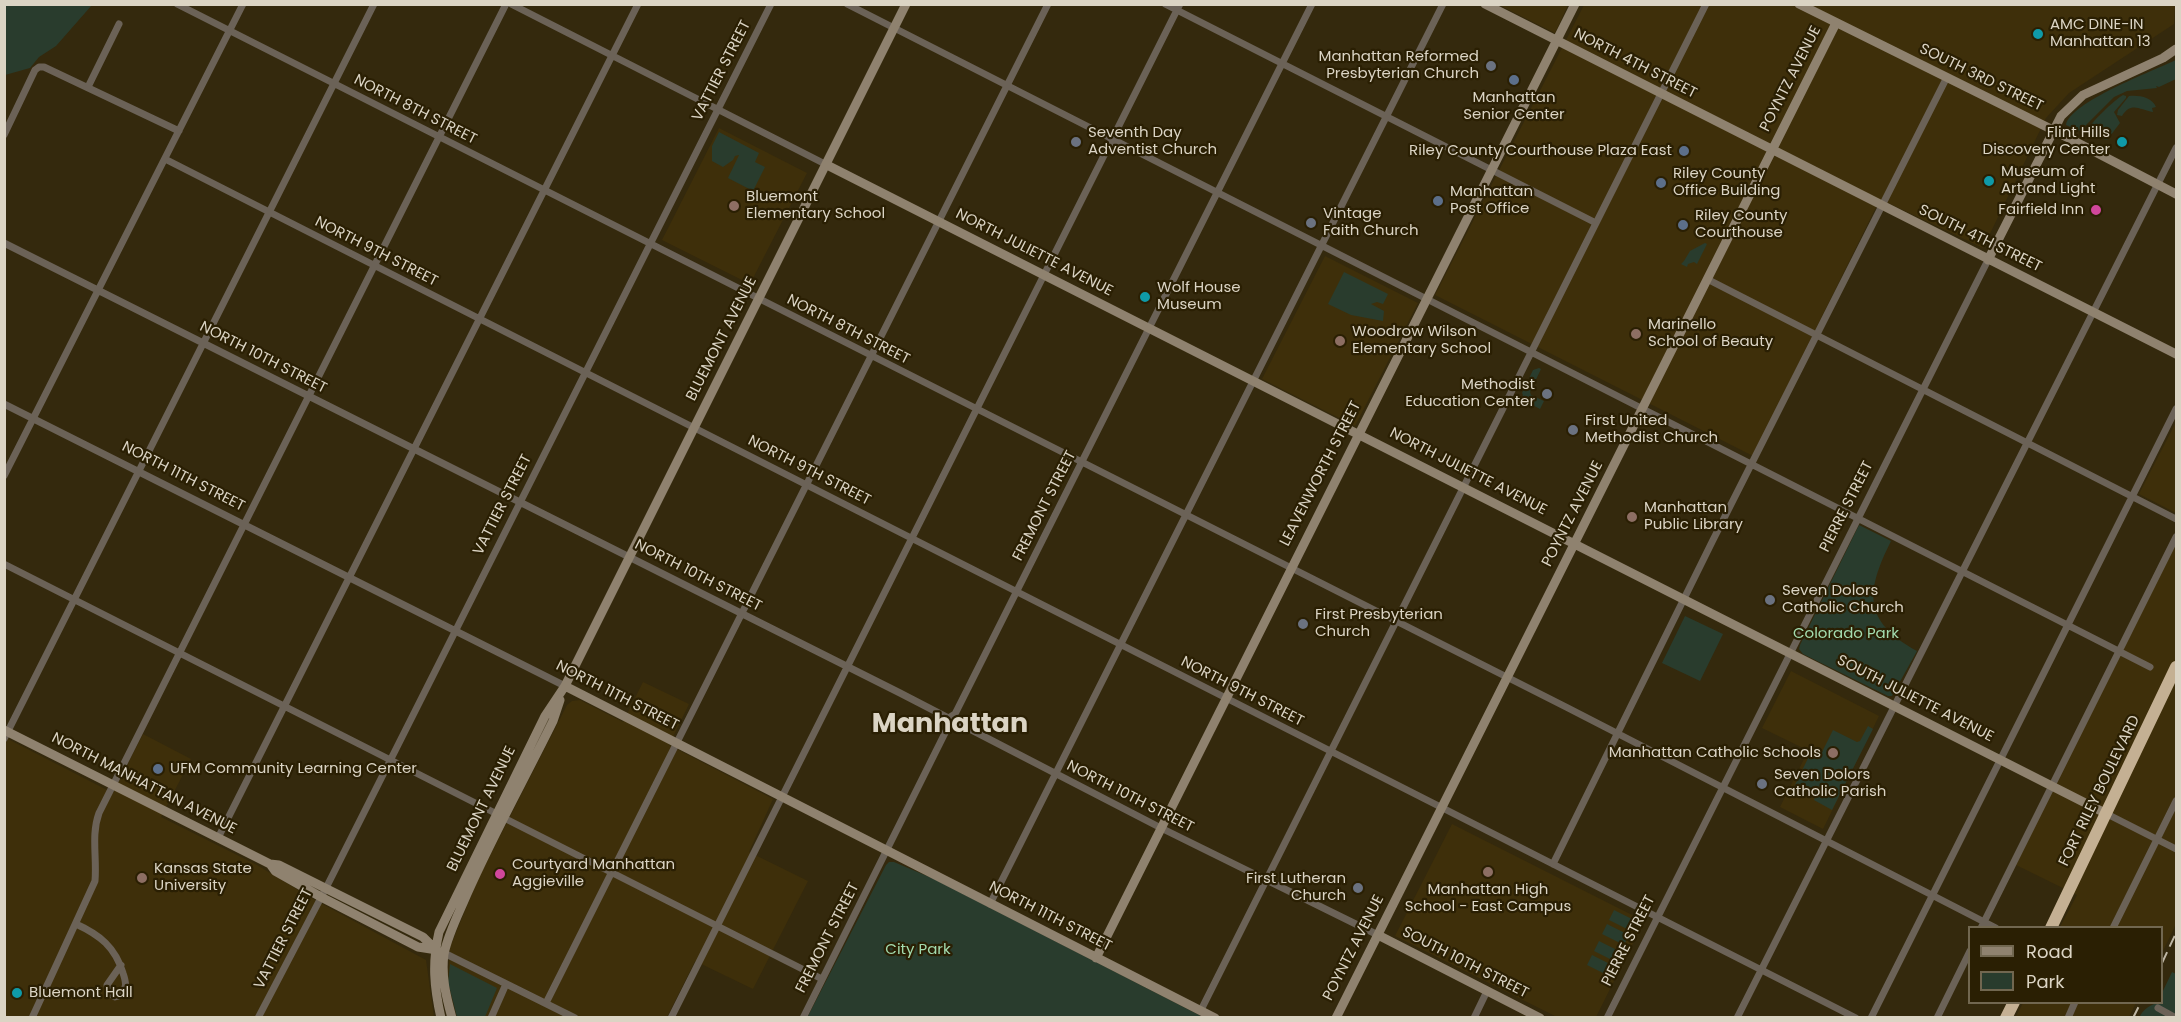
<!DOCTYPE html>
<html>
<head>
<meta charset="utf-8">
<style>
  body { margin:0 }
  #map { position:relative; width:2181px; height:1022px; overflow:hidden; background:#34290d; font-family:Poppins,sans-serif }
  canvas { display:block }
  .frame { position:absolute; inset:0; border:6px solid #dbd4c4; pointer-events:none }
  .legend { position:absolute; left:1968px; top:926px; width:195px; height:78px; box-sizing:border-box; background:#2a1f03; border:2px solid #716750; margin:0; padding:8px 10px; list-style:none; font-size:18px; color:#dbd4c4 }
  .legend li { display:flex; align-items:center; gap:12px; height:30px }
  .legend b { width:30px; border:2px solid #716750 }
</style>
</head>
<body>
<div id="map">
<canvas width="2181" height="1022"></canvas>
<div class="frame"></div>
<ul class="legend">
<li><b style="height:8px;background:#8f826f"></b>Road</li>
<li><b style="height:16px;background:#293c2d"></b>Park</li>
</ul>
</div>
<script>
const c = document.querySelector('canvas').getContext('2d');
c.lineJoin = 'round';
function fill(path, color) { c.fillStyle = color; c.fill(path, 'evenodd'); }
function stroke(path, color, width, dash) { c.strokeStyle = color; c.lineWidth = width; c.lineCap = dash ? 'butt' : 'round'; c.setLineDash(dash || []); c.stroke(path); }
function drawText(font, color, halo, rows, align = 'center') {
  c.font = font + ' Poppins,sans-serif'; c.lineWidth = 4.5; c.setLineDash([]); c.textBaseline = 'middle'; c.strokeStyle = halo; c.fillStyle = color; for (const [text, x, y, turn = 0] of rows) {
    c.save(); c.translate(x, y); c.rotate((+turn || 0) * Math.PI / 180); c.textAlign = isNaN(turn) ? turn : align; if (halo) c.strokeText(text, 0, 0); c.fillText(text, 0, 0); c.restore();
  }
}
fill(new Path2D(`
  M 1499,5 L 1568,5 L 1555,33 Z
  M 1584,5 L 2175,5 L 2174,24 L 2069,93 L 2046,118 L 1983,248 L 1880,199 L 1753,456 L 1435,295 Z
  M 719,128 L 807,173 L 750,284 L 662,240 Z
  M 1325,256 L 1418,303 L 1355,426 L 1262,379 Z
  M 2176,422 L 2176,513 L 2139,494 Z
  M 2176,532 L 2176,924 L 2162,953 L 2162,928 L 2060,927 L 2077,895 L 2016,865 Z
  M 1791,671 L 1879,716 L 1823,829 L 1780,807 L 1805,757 L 1803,748 L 1762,728 Z
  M 643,682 L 689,704 L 669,745 L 773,799 L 749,852 L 808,881 L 753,989 L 695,961 L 667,1017 L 458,1018 L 448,982 L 450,947 L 479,877 L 567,705 L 572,701 L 580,700 L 623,722 Z
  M 143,734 L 191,759 L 161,817 L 257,865 L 313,899 L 426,960 L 434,1017 L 5,1017 L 4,737 L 113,793 Z
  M 1452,824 L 1644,921 L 1596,1017 L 1557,1017 L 1395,936 Z
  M 2023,1003 L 2136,1003 L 2129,1017 L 2015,1018 Z`), '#3e2f0a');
fill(new Path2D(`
  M 5,4 L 92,4 L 92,5 L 56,46 L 39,57 L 30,68 L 5,75 Z
  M 2176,60 L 2176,79 L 2159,87 L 2156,86 L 2157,88 L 2127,91 L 2114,97 L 2080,131 L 2066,125 C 2070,102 2153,71 2176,60 Z
  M 2123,95 L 2126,96 L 2126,98 L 2114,112 L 2120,123 L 2107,140 L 2088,134 L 2087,130 C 2093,121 2113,101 2123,95 Z
  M 2129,96 C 2139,95 2152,97 2156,107 L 2152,108 L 2153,112 C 2140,110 2131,101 2122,116 L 2117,115 L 2118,110 Z
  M 719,132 L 759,153 L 755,162 L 765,167 L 753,191 L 728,178 L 739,155 L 735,156 L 733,160 L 723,167 L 712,161 L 712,146 Z
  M 1705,243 L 1707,244 L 1697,264 L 1694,262 L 1688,264 L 1687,267 L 1681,264 L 1684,261 L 1690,251 Z
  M 1344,272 L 1388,294 L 1383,304 L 1377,302 L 1371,304 L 1384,311 L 1383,321 L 1351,315 L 1328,304 Z
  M 1539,368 L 1541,369 L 1530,392 L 1531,395 L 1544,401 L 1540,409 L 1521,399 L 1523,395 L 1522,393 L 1533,370 Z
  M 1859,525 L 1891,541 C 1866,591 1862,621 1917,651 L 1892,696 L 1888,696 L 1803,654 L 1799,649 L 1800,645 Z
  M 1685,616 L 1723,634 L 1700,681 L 1662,663 Z
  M 1868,726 L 1873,729 L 1832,810 L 1814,800 L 1815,797 L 1794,787 L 1813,748 L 1822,752 L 1833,730 L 1857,742 L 1860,741 Z
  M 889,862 L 894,862 L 934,879 L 1203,1017 L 807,1018 L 886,865 Z
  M 1614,910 L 1636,921 L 1631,931 L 1609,920 Z
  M 1607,924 L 1629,935 L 1624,945 L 1602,934 Z
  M 1599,941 L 1621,952 L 1616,962 L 1594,951 Z
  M 1592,955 L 1614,966 L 1609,976 L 1587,965 Z
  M 450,964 L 497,988 L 485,1017 L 457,1017 L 448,982 Z
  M 2172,972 L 2176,974 L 2176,1017 L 2139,1018 C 2143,1009 2152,1003 2162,1002 L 2162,993 Z`), '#293c2d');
stroke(new Path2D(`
  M 177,4 L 1566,707 L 1996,928
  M 511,4 L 827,165
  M 847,4 L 2150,667
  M 1165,4 L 1596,223
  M 88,87 L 119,24
  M 4,135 L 35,70 L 39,67 L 44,67 L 179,131
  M 165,159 L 1856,1018
  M 4,243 L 900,693 L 1161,828 L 1378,935
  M 1707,279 L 2176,519
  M 4,404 L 565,686
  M 4,476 L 243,4
  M 4,564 L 497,814
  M 4,739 L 374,4
  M 503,814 L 504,818 L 822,979
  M 2107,814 L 2176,849
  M 218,838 L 638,4
  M 1553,864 L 1713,540 L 1947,77
  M 990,904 L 1443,4
  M 76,924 C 100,935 115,947 123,973 C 126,982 127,987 122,995 L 115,997 L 108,992 L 107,985 L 121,965
  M 1981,928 L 2176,537
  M 2113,928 L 2176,801
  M 444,953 L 575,1018
  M 546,1003 L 1048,4
  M 2158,1008 L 2176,1018
  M 1201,1010 L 1706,4
  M 32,1018 L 95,881 C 97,857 91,835 99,813 L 506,4
  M 258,1018 L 326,888 L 771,4
  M 491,1018 L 506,984
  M 671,1018 L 1180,4
  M 803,1018 L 947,729 L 947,719 L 955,714 L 1312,4
  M 1474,1018 L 1487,991
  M 1607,1018 L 1988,260
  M 1737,1018 L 2176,148
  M 1871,1018 L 2176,409
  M 1937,1018 L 1970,951
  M 2068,1018 L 2075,1002`), '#6b6257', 7);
stroke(new Path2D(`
  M 1485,4 L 2176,354
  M 1799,4 L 2053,130 L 2176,194
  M 827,165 L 2107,814
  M 1988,260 L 2061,116 L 2083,95 L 2163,58 L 2176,49
  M 565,686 L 1215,1018
  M 4,730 L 270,864 L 279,865 L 423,937 L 435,949
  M 270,864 L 275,871 L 321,897 L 418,947 L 437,950
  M 1378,935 L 1540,1018
  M 1096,958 L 1575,4
  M 441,1018 C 434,987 432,962 439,932 L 545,716 L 565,686 L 906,4
  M 452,1018 C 446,996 441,976 444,954 C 448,934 459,913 467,894 C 493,835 525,778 553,721 L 560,700
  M 1336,1018 L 1836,23`), '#8f826f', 9);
stroke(new Path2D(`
  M 2051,928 L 2176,667
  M 2006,1018 L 2014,1002`), '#c4b093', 12);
stroke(new Path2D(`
  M 2162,963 L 2176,933
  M 2133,1018 L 2141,1002`), '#bfb7a5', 2, [12, 6]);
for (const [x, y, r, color] of [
  [2038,34,6,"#0f9aa8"],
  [1491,66,6,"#6b7280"],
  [1514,80,6,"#5c6f8a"],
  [1076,142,6,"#6b7280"],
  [2122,142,6,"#0f9aa8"],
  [1684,151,6,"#5c6f8a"],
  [1989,181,6,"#0f9aa8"],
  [1661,183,6,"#5c6f8a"],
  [1438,201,6,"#5c6f8a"],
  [734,206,6,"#8d6e63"],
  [2096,210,6,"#d1479c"],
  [1311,223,6,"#6b7280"],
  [1683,225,6,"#5c6f8a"],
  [1145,297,6,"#0f9aa8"],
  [1636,334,6,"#8d6e63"],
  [1340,341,6,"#8d6e63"],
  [1547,394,6,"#6b7280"],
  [1573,430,6,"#6b7280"],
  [1632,517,6,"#8d6e63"],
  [1770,600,6,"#6b7280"],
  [1303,624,6,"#6b7280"],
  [1833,753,6,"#8d6e63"],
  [158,769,6,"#5c6f8a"],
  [1762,784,6,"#6b7280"],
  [1488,872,6,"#8d6e63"],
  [500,874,6,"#d1479c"],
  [142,878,6,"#8d6e63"],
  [1358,888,6,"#6b7280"],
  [17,993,6,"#0f9aa8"]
]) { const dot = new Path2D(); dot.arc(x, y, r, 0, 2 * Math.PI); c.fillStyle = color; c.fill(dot); stroke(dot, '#2a1f03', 2); }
drawText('15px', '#dbd4c4', '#2a1f03', [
  ["AMC DINE-IN",2050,25],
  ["Manhattan 13",2050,42],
  ["Manhattan Reformed",1479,57,"right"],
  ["Presbyterian Church",1479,74,"right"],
  ["Manhattan",1514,98,"center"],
  ["Senior Center",1514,115,"center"],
  ["Seventh Day",1088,133],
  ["Adventist Church",1088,150],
  ["Flint Hills",2110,133,"right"],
  ["Discovery Center",2110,150,"right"],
  ["Riley County Courthouse Plaza East",1672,151,"right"],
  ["Museum of",2001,172],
  ["Art and Light",2001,189],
  ["Riley County",1673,174],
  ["Office Building",1673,191],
  ["Manhattan",1450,192],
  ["Post Office",1450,209],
  ["Bluemont",746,197],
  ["Elementary School",746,214],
  ["Fairfield Inn",2084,210,"right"],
  ["Vintage",1323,214],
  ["Faith Church",1323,231],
  ["Riley County",1695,216],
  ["Courthouse",1695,233],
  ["Wolf House",1157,288],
  ["Museum",1157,305],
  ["Marinello",1648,325],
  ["School of Beauty",1648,342],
  ["Woodrow Wilson",1352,332],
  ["Elementary School",1352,349],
  ["Methodist",1535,385,"right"],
  ["Education Center",1535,402,"right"],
  ["First United",1585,421],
  ["Methodist Church",1585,438],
  ["Manhattan",1644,508],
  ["Public Library",1644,525],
  ["Seven Dolors",1782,591],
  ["Catholic Church",1782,608],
  ["First Presbyterian",1315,615],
  ["Church",1315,632],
  ["Manhattan Catholic Schools",1821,753,"right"],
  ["UFM Community Learning Center",170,769],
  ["Seven Dolors",1774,775],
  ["Catholic Parish",1774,792],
  ["Courtyard Manhattan",512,865],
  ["Aggieville",512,882],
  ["Kansas State",154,869],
  ["University",154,886],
  ["First Lutheran",1346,879,"right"],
  ["Church",1346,896,"right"],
  ["Manhattan High",1488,890,"center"],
  ["School - East Campus",1488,907,"center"],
  ["Bluemont Hall",29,993]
], 'left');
drawText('15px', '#dbd4c4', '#2a1f03', [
  ["NORTH 4TH STREET",1635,64,27],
  ["VATTIER STREET",722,71,-63],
  ["SOUTH 3RD STREET",1981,78,26],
  ["POYNTZ AVENUE",1791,79,-63],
  ["NORTH 8TH STREET",415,110,27],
  ["SOUTH 4TH STREET",1980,239,26],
  ["NORTH 9TH STREET",376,252,27],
  ["NORTH JULIETTE AVENUE",1034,253,27],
  ["NORTH 8TH STREET",848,330,27],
  ["BLUEMONT AVENUE",722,339,-63],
  ["NORTH 10TH STREET",263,358,27],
  ["NORTH 9TH STREET",809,471,27],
  ["NORTH JULIETTE AVENUE",1468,472,27],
  ["LEAVENWORTH STREET",1321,474,-63],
  ["NORTH 11TH STREET",183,477,27],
  ["VATTIER STREET",503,505,-63],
  ["FREMONT STREET",1045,506,-63],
  ["PIERRE STREET",1847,507,-63],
  ["POYNTZ AVENUE",1573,514,-63],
  ["NORTH 10TH STREET",698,576,27],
  ["NORTH 9TH STREET",1242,692,27],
  ["NORTH 11TH STREET",617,696,27],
  ["SOUTH JULIETTE AVENUE",1915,699,27],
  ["NORTH MANHATTAN AVENUE",144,784,27],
  ["FORT RILEY BOULEVARD",2100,791,-64],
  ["NORTH 10TH STREET",1130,797,27],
  ["BLUEMONT AVENUE",482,809,-64],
  ["NORTH 11TH STREET",1050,917,27],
  ["FREMONT STREET",828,938,-63],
  ["VATTIER STREET",284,939,-63],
  ["PIERRE STREET",1629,941,-63],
  ["POYNTZ AVENUE",1354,948,-63],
  ["SOUTH 10TH STREET",1465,963,27]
]);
drawText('15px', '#a3dcaf', '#2a1f03', [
  ["Colorado Park",1846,634],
  ["City Park",918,950]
]);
drawText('bold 27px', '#dbd4c4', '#2a1f03', [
  ["Manhattan",950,725]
]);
</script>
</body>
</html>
